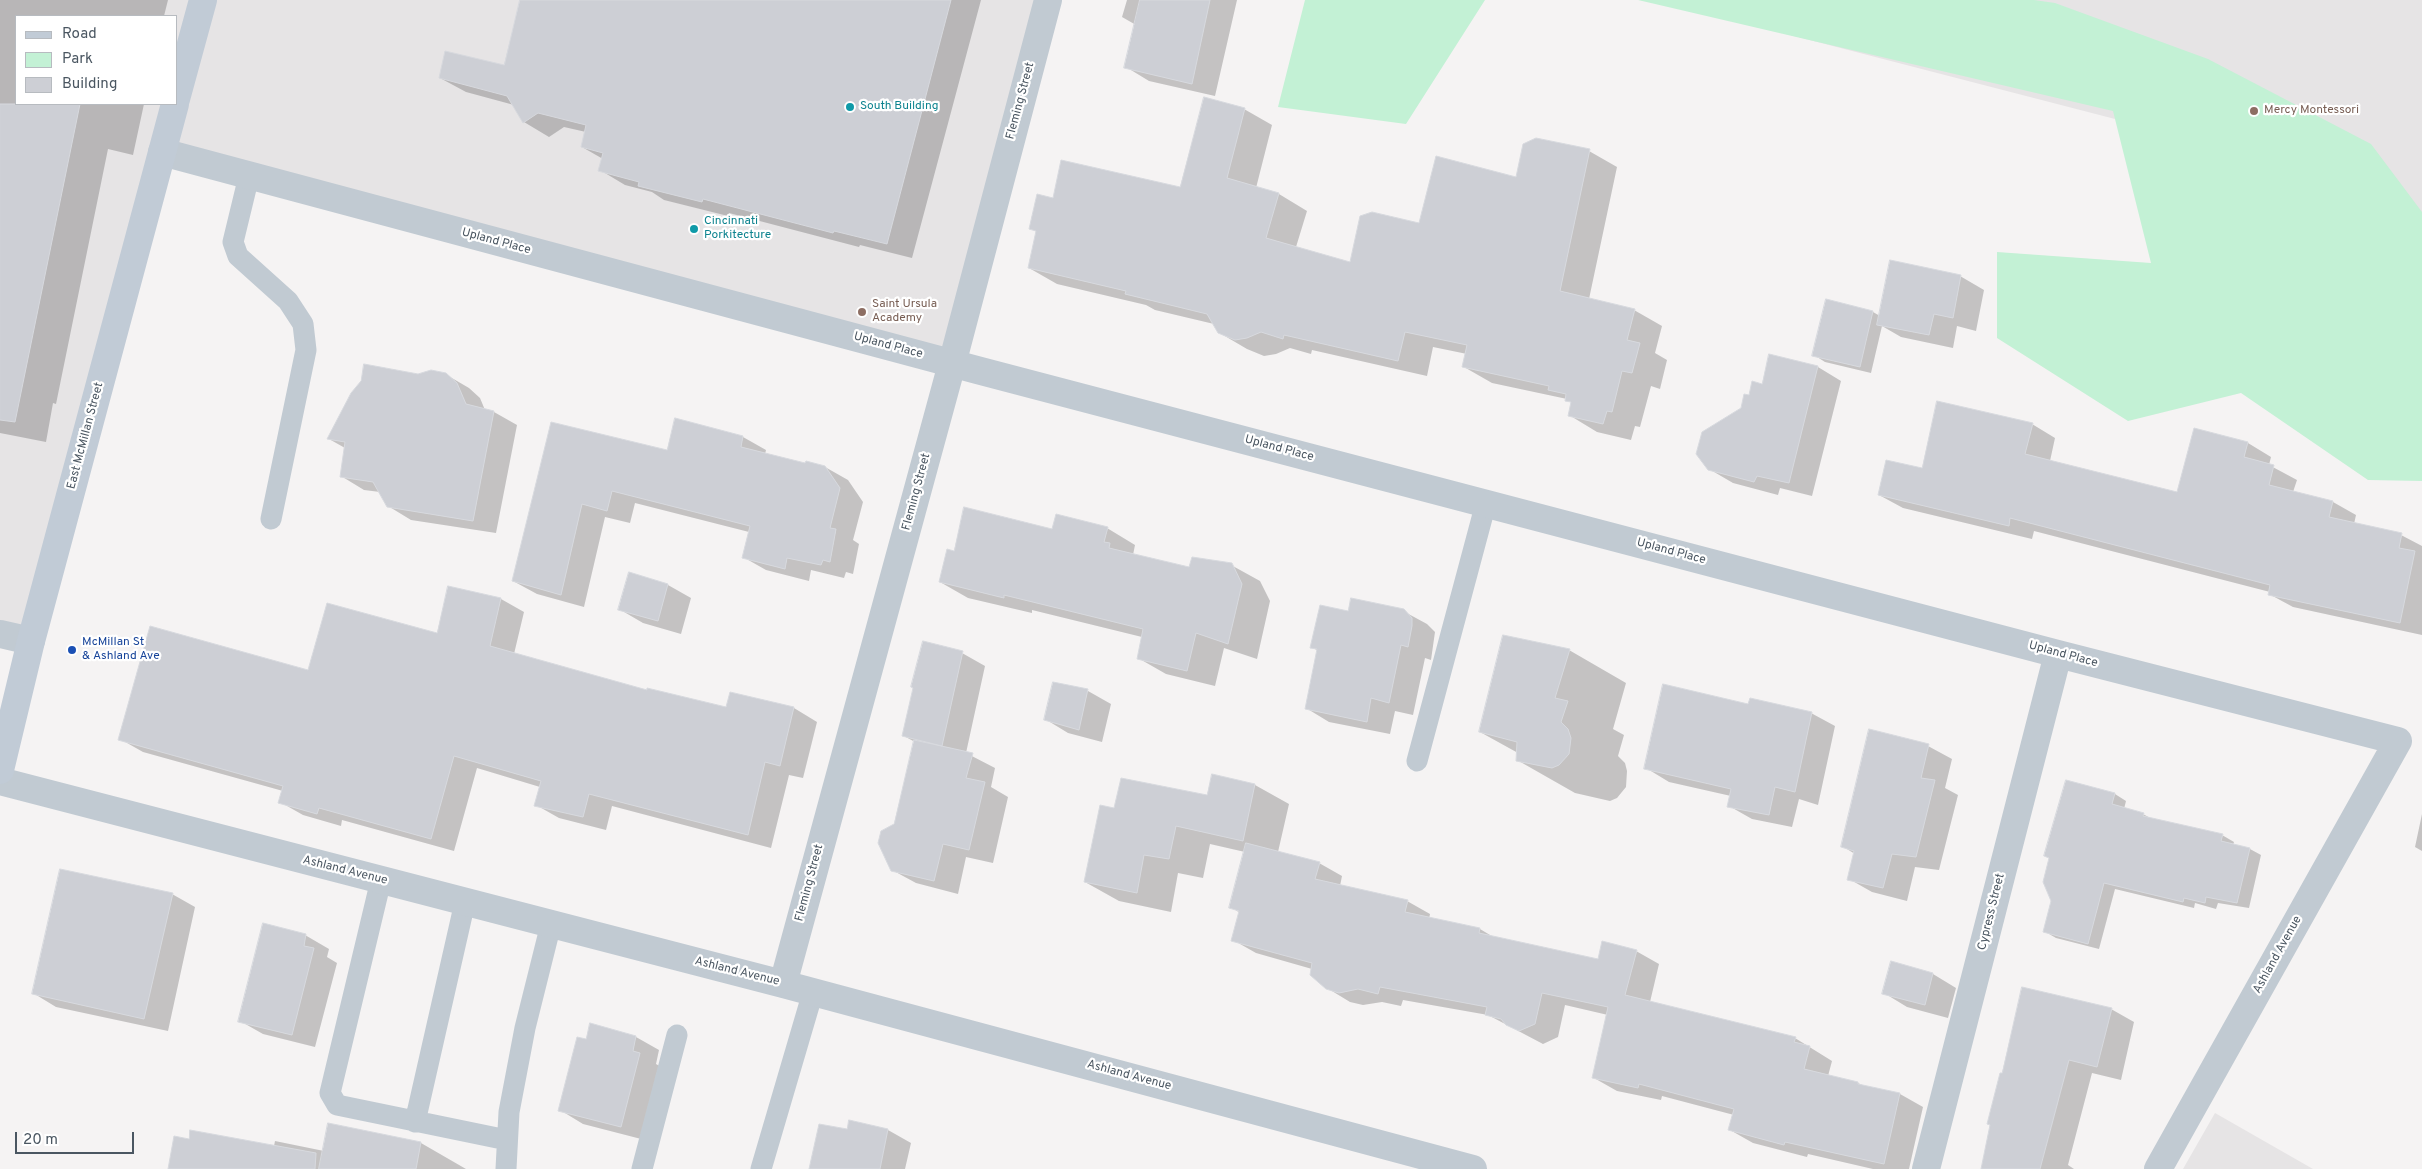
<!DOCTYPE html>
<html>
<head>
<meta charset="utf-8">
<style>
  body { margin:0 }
  #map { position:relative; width:2422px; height:1169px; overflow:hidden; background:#f5f3f3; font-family:Overpass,sans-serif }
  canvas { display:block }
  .legend { position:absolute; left:15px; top:15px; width:162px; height:90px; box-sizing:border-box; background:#fff; border:1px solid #b7bbc0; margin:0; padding:6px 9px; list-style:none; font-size:15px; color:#4a5661 }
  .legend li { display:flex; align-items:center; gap:10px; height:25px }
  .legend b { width:25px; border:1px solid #b7bbc0 }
  .scale { position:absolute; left:15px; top:1132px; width:119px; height:22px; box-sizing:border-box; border:2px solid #4a5661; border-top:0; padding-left:6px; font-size:15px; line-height:18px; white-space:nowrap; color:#4a5661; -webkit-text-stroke:4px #fff; paint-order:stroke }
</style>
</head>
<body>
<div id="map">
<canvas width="2422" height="1169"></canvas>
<ul class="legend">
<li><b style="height:6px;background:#c1cbd6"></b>Road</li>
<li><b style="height:14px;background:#c3f1d5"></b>Park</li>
<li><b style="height:14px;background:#cdcfd5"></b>Building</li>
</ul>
<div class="scale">20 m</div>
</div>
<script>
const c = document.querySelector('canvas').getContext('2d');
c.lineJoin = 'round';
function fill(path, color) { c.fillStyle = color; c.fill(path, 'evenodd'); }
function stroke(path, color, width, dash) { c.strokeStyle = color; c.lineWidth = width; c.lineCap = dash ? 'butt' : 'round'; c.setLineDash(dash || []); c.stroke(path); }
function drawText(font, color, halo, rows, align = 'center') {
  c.font = font + ' Overpass,sans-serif'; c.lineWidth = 4.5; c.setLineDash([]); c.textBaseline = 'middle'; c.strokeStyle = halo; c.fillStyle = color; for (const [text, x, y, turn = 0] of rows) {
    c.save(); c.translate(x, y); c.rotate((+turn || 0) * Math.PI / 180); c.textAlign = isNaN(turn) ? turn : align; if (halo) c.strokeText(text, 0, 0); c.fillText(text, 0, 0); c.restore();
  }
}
fill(new Path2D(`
  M 0,0 L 1048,0 L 952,364 L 162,152 L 31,641 L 0,634 ZM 16,16 L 176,16 L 176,104 L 16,104 Z
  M 1655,0 L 2422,0 L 2422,233 L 2173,134 Z
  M 2215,1113 L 2313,1169 L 2183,1169 Z`), '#e6e4e5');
fill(new Path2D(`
  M 1305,0 L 1485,0 L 1406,124 L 1278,107 Z
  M 1638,0 L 2034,0 L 2055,3 L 2208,59 L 2371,144 L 2422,212 L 2422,481 L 2368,480 L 2241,393 L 2128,421 L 1997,338 L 1997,252 L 2151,263 L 2113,111 Z`), '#c3f1d5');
fill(new Path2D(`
  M 0,0 L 168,0 L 164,16 L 16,16 L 16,104 L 144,104 L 133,155 L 108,149 L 56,404 L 53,403 L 46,442 L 0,433 Z
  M 553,0 L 981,0 L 912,258 L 860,245 L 859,247 L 729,213 L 728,216 L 664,200 L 652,192 L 625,185 L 600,170 L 603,159 L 582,147 L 586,132 L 564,127 L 549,137 L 524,122 L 514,105 L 466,92 L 440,78 L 505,67 Z
  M 1127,0 L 1237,0 L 1215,96 L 1149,81 L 1126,67 L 1136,25 L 1122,17 Z
  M 1244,109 L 1272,125 L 1256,188 L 1279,194 L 1307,211 L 1296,247 L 1351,263 L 1420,224 L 1517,179 L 1589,151 L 1617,167 L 1589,299 L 1634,310 L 1662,326 L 1655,353 L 1667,360 L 1660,389 L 1651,386 L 1640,427 L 1635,426 L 1631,440 L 1597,432 L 1569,415 L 1572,403 L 1567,399 L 1492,383 L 1464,367 L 1467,354 L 1433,347 L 1427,376 L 1312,350 L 1311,354 L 1290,348 L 1276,354 L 1264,356 L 1247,349 L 1218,332 L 1214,324 L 1155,310 L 1146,305 L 1057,284 L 1029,268 L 1037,232 L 1030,228 L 1054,199 L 1181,189 Z
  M 1960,276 L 1984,290 L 1976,331 L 1957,326 L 1953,348 L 1901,337 L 1882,326 L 1871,373 L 1825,362 L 1814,355 L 1827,301 L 1873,312 L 1880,316 Z
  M 1770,356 L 1818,367 L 1841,381 L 1812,496 L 1780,488 L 1778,495 L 1733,483 L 1709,469 L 1742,409 L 1750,396 L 1763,385 Z
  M 445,374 L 469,388 L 480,398 L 485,410 L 494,412 L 517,425 L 496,533 L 411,520 L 388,506 L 380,492 L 364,490 L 341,476 L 345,448 L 329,439 L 418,375 Z
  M 552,423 L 668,452 L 743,437 L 766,450 L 765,454 L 806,465 L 825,467 L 848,480 L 863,502 L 853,540 L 859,544 L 853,574 L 846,572 L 844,578 L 811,570 L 809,581 L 766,570 L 743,557 L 749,532 L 635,503 L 630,523 L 605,517 L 584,607 L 537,594 L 513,581 Z
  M 2032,424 L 2055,438 L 2050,461 L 2178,493 L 2195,429 L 2248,443 L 2271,457 L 2269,465 L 2297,480 L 2293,492 L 2333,502 L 2356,515 L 2354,524 L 2401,535 L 2422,546 L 2422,635 L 2293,607 L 2269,594 L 2270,592 L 2034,531 L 2032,539 L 1903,508 L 1879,495 L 1923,470 Z
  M 1107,528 L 1135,545 L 1133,555 L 1190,569 L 1231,565 L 1260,581 L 1270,601 L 1257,659 L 1224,648 L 1215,686 L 1166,674 L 1138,658 L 1142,637 L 1032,610 L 1032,613 L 968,598 L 940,582 L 955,553 L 1053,530 Z
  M 629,573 L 668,585 L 691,598 L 681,634 L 643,623 L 619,609 Z
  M 501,599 L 524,612 L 514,654 L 647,691 L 727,708 L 794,708 L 817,722 L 803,778 L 789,775 L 771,848 L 612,806 L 606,830 L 559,818 L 536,805 L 540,787 L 477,768 L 454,851 L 342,820 L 341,826 L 303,815 L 280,802 L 283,791 L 143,752 L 120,739 L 309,672 L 437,635 Z
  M 1403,611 L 1427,624 L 1435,632 L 1431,660 L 1425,658 L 1413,715 L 1395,711 L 1390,734 L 1329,722 L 1306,708 L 1318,651 L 1312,647 L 1349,613 Z
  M 1569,650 L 1626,683 L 1613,729 L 1624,735 L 1618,756 L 1625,763 L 1627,771 L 1626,787 L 1617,798 L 1610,801 L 1575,793 L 1517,760 L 1518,753 L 1480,732 Z
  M 962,653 L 985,666 L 966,753 L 995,768 L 991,787 L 1008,797 L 993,863 L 966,857 L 958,894 L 916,883 L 892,870 L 895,825 L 915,742 L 904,736 Z
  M 1054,683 L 1088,691 L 1111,704 L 1102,742 L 1068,733 L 1045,719 Z
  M 1749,706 L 1811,713 L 1835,726 L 1818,805 L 1799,799 L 1792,827 L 1752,819 L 1729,806 L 1731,796 L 1669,782 L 1646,768 Z
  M 1928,746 L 1952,759 L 1945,788 L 1958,795 L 1939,870 L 1915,867 L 1907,901 L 1872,892 L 1849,879 L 1855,854 L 1842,846 Z
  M 1255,785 L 1289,804 L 1278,852 L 1319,863 L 1342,876 L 1340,886 L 1407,901 L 1430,914 L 1429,919 L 1480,929 L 1495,938 L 1599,960 L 1636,951 L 1659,964 L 1650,1002 L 1795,1038 L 1832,1061 L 1828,1076 L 1858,1083 L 1866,1087 L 1900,1094 L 1923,1107 L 1909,1169 L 1873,1169 L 1808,1154 L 1807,1157 L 1753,1143 L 1730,1130 L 1734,1115 L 1662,1096 L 1661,1100 L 1617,1091 L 1594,1078 L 1608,1015 L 1565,1005 L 1558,1037 L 1543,1044 L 1488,1015 L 1403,1000 L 1401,1006 L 1382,1002 L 1363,1005 L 1350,1002 L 1327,988 L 1312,969 L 1256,953 L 1233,940 L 1240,913 L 1231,907 L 1245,852 L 1210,844 L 1203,878 L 1178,873 L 1171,912 L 1119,901 L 1085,882 L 1115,810 L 1208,796 Z
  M 2115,794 L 2126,801 L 2124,809 L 2143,814 L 2152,819 L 2222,835 L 2234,842 L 2233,845 L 2250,849 L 2261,855 L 2249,908 L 2218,903 L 2216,909 L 2195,903 L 2194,908 L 2115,889 L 2099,949 L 2056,938 L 2044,931 Z
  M 2422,814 L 2422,851 L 2415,847 Z
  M 172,894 L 195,907 L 168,1031 L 56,1007 L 33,993 Z
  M 305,935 L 329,949 L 327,957 L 337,963 L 315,1047 L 263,1034 L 240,1021 Z
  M 1892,963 L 1933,974 L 1956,988 L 1948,1018 L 1907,1007 L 1884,993 Z
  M 2111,1009 L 2134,1022 L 2121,1080 L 2092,1073 L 2068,1165 L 2074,1169 L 1982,1169 L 2003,1075 Z
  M 591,1025 L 636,1037 L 659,1050 L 656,1064 L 663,1068 L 645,1140 L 583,1124 L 560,1110 L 587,1041 Z
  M 329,1125 L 421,1143 L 466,1169 L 169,1169 L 190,1140 L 274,1146 L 275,1141 L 324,1151 Z
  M 888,1130 L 911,1143 L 905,1169 L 811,1169 L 848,1131 Z`), '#0003');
const building = new Path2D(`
  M 520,0 L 951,0 L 887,244 L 834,231 L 833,233 L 703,199 L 702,202 L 638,186 L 639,182 L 598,171 L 603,153 L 581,147 L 586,125 L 538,113 L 523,123 L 507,96 L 439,78 L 445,51 L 504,65 Z
  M 1140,0 L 1210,0 L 1192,84 L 1124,68 Z
  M 1204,97 L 1245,108 L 1227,178 L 1279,193 L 1266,238 L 1350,262 L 1360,216 L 1372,212 L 1419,223 L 1436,156 L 1516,177 L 1523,144 L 1536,138 L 1590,149 L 1560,291 L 1635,309 L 1627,340 L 1640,343 L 1632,373 L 1622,371 L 1612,412 L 1607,411 L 1603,424 L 1568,416 L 1571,402 L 1565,401 L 1566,394 L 1548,390 L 1549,386 L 1462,367 L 1467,345 L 1405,332 L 1398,361 L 1284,335 L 1283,339 L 1261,332 L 1247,338 L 1235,340 L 1218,333 L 1207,314 L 1125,294 L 1126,291 L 1028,268 L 1036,231 L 1029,229 L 1037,194 L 1053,198 L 1061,160 L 1180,187 Z
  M 0,104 L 80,104 L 15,422 L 0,420 Z
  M 1890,260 L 1961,275 L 1953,318 L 1934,314 L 1929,335 L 1877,325 Z
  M 1826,299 L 1873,311 L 1860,367 L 1812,356 Z
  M 1769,354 L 1818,366 L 1789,483 L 1757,476 L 1754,482 L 1708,470 L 1696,454 L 1702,432 L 1741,408 L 1744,394 L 1749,395 L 1752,381 L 1762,384 Z
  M 364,364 L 418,374 L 431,370 L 446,373 L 457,383 L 466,404 L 494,411 L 473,521 L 387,507 L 373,482 L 340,477 L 345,442 L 327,439 L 351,393 L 361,381 Z
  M 1937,401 L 2033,423 L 2025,454 L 2177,492 L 2194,428 L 2248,442 L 2244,457 L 2274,465 L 2269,485 L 2333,501 L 2329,517 L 2402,533 L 2399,548 L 2415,551 L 2400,623 L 2268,595 L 2270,585 L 2010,518 L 2009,526 L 1878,495 L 1886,460 L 1922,468 Z
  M 675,418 L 743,436 L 741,447 L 805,463 L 806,461 L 825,466 L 840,488 L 830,528 L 836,529 L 830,562 L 823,560 L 821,565 L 787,558 L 785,569 L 742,558 L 750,526 L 612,491 L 607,511 L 582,504 L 561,595 L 512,581 L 551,422 L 667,450 Z
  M 964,507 L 1052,529 L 1056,514 L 1108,527 L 1104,542 L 1110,543 L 1109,548 L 1189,567 L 1192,557 L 1232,563 L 1242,584 L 1228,644 L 1196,633 L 1187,671 L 1137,659 L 1143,629 L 1004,595 L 1004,598 L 939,582 L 947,549 L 954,551 Z
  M 629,572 L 668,584 L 658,621 L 618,610 Z
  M 448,586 L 501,598 L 490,646 L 647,690 L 647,688 L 726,707 L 730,692 L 794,707 L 780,766 L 765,762 L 748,835 L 589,794 L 583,817 L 534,806 L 541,781 L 454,756 L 431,839 L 319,808 L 317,814 L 278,803 L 283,786 L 118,740 L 150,626 L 308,670 L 327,603 L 437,633 Z
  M 1351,598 L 1404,609 L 1412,618 L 1412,626 L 1408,647 L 1401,645 L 1389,703 L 1371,698 L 1367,722 L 1305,709 L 1317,649 L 1310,648 L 1320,605 L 1348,611 Z
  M 1503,635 L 1570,649 L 1555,698 L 1568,701 L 1561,722 L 1568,729 L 1571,738 L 1569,754 L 1559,765 L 1552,768 L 1516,761 L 1517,742 L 1479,732 Z
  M 923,641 L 963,651 L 942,746 L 902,736 L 913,688 L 911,687 Z
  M 1053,682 L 1088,689 L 1079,730 L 1044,720 Z
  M 1663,684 L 1748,704 L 1750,698 L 1812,712 L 1795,792 L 1775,787 L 1769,815 L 1727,807 L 1731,789 L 1644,769 Z
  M 1869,729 L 1929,744 L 1921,778 L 1935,780 L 1916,857 L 1892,854 L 1883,888 L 1847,880 L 1854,851 L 1841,847 Z
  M 914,740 L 973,753 L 966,778 L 985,782 L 969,850 L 943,844 L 934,881 L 891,871 L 878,843 L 881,831 L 894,824 Z
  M 1212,774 L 1255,784 L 1243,841 L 1176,826 L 1169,859 L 1144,855 L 1137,893 L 1084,882 L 1100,805 L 1114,808 L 1121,778 L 1207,795 Z
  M 2066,780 L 2115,793 L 2112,804 L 2144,813 L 2143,816 L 2223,834 L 2221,841 L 2250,848 L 2237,903 L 2206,897 L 2205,903 L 2184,898 L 2183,902 L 2104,883 L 2088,944 L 2043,932 L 2051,901 L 2043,882 L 2049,858 L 2044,856 Z
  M 1246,843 L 1320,862 L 1315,879 L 1408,900 L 1405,912 L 1480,928 L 1479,933 L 1598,959 L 1602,941 L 1637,950 L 1625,995 L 1796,1037 L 1794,1042 L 1810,1046 L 1804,1069 L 1858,1082 L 1858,1084 L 1900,1093 L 1884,1164 L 1785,1142 L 1784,1145 L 1728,1130 L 1734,1109 L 1639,1084 L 1638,1088 L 1592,1078 L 1608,1007 L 1542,993 L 1535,1024 L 1519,1031 L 1506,1025 L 1501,1019 L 1485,1015 L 1487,1007 L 1380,987 L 1378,994 L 1358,989 L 1339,993 L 1326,989 L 1310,975 L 1312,963 L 1231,941 L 1239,911 L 1229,908 Z
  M 60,869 L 173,893 L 144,1019 L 32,994 Z
  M 263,923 L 306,934 L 304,946 L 314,948 L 292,1035 L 238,1022 Z
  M 1891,961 L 1933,973 L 1925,1005 L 1882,994 Z
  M 2022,987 L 2112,1008 L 2097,1067 L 2069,1060 L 2040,1169 L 1981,1169 L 1990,1125 L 1987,1124 L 2000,1073 L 2002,1073 Z
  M 590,1023 L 636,1036 L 633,1051 L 640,1053 L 621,1127 L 558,1111 L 577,1037 L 586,1039 Z
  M 849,1120 L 888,1129 L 880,1169 L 809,1169 L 819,1124 L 847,1129 Z
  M 328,1123 L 421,1142 L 416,1169 L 319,1169 Z
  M 190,1130 L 316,1153 L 315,1169 L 168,1169 L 174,1136 L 189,1139 Z`);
fill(building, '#cdcfd5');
stroke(building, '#d7d9de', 1);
stroke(new Path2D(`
  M 249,176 L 233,242 L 238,256 L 288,301 L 303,324 L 306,350 L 271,519
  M 1417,761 L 1486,503
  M 381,880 L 330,1093 L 337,1105 L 507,1140
  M 415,1122 L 465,902
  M 506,1169 L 509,1112 L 525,1028 L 551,924
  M 642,1169 L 677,1035
  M 761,1169 L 813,992`), '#c1cad2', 21);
stroke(new Path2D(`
  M 162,152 L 977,370 L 2058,654 L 2398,741 L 2158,1169
  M 0,634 L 31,641
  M 0,781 L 783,984 L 1473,1169
  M 783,984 L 952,364 L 1048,0
  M 1926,1169 L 2058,654`), '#c1cad2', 28);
stroke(new Path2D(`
  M 176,99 L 203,0
  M 0,770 L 31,641 L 175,104`), '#c1cbd6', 28);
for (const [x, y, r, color] of [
  [850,107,5,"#0f9aa8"],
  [2254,111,5,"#8d6e63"],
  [694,229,5,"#0f9aa8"],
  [862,312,5,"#8d6e63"],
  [72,650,5,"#1a4fb4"]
]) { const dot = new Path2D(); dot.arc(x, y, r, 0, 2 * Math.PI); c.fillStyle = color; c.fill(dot); stroke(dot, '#fff', 2); }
drawText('12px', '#4a5661', '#fff', [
  ["Fleming Street",1021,101,-75],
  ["Upland Place",496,242,15],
  ["Upland Place",888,346,15],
  ["East McMillan Street",86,436,-75],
  ["Upland Place",1279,449,15],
  ["Fleming Street",917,492,-75],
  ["Upland Place",1671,552,15],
  ["Upland Place",2063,655,15],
  ["Ashland Avenue",345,871,14],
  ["Fleming Street",810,883,-75],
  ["Cypress Street",1992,912,-76],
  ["Ashland Avenue",2278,955,-61],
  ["Ashland Avenue",737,972,14],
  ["Ashland Avenue",1129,1076,15]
]);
drawText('12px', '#0d838f', '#fff', [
  ["South Building",860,107],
  ["Cincinnati",704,222],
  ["Porkitecture",704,236]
], 'left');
drawText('12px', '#785e54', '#fff', [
  ["Mercy Montessori",2264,111],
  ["Saint Ursula",872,305],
  ["Academy",872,319]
], 'left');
drawText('12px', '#164399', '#fff', [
  ["McMillan St",82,643],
  ["& Ashland Ave",82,657]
], 'left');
</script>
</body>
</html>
